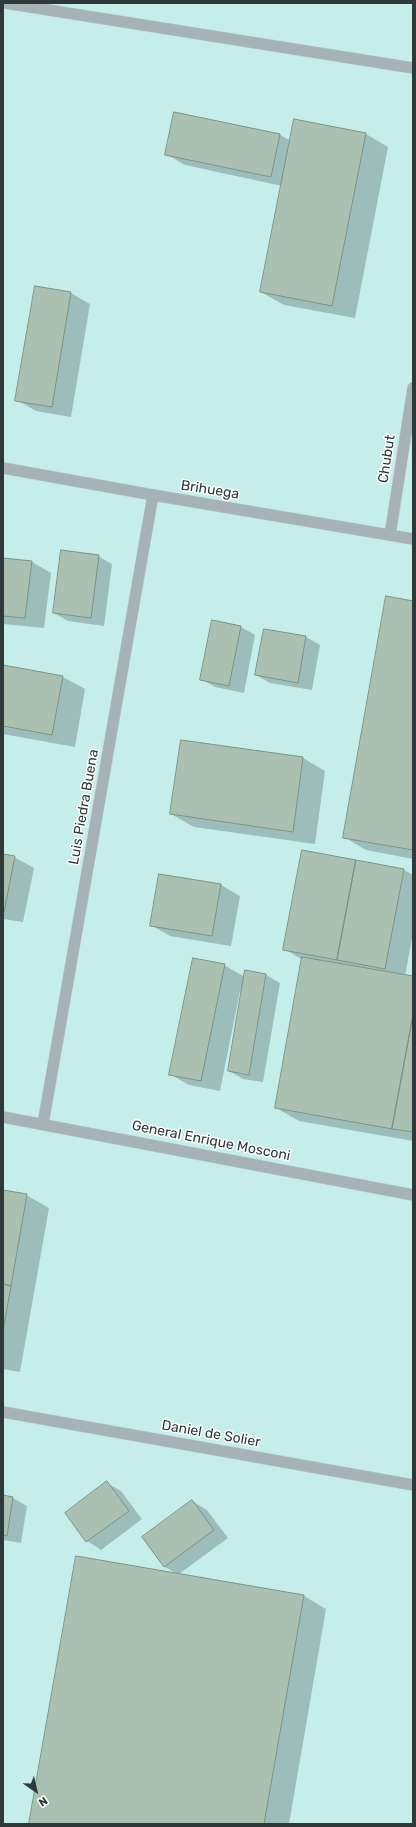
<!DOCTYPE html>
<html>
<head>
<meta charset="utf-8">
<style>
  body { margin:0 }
  #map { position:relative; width:416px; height:1827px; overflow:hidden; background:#d8f8f5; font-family:Rubik,sans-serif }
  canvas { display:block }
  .frame { position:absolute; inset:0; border:4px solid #2d3a39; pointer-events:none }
  .north { position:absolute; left:16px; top:1771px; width:40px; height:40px; -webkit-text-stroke:3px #fff; paint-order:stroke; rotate:146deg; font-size:11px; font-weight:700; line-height:16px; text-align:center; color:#2d3a39 }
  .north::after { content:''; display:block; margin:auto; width:14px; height:18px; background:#2d3a39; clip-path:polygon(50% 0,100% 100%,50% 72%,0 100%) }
</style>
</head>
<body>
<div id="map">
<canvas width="416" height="1827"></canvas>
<div class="frame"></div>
<div class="north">N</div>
</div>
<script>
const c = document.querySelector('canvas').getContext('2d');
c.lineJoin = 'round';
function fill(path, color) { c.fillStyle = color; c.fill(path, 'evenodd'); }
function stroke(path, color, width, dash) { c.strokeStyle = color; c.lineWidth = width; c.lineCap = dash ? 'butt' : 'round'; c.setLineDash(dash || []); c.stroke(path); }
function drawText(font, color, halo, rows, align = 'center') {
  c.font = font + ' Rubik,sans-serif'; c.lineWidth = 3; c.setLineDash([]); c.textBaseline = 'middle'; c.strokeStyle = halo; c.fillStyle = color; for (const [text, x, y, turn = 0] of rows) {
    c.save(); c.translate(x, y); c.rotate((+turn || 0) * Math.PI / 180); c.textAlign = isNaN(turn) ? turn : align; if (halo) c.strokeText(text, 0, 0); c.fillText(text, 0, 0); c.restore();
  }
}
fill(new Path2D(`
  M 3,3 L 413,3 L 413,1824 L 3,1824 Z`), '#c5edea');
fill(new Path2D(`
  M 175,113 L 280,135 L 291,141 L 295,120 L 366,134 L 388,147 L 355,318 L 284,305 L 261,292 L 282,186 L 185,165 L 166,154 Z
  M 71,293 L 90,304 L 71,417 L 36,411 L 17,400 Z
  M 98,556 L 112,564 L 104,626 L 68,621 L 54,613 Z
  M 3,559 L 32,562 L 51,573 L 44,628 L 3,624 Z
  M 413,602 L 413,859 L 366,850 L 344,837 Z
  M 241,627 L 255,635 L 244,693 L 215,687 L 201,679 Z
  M 264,630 L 306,637 L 320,645 L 312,690 L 270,683 L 256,675 Z
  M 3,666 L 63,677 L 85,689 L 75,747 L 3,734 Z
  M 303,758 L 325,771 L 315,844 L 194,827 L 171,814 Z
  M 3,855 L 14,857 L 34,868 L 23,922 L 3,919 Z
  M 404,870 L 413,875 L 413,933 L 405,976 L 413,977 L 413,1141 L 299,1121 L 276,1108 L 303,960 L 284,949 Z
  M 160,875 L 221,885 L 240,896 L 231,946 L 170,936 L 151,925 Z
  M 224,965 L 245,977 L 246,972 L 266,975 L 280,983 L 263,1082 L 243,1079 L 229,1071 L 242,992 L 240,991 L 220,1091 L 189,1085 L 170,1074 Z
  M 3,1191 L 26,1195 L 49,1208 L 20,1372 L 3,1369 Z
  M 107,1483 L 121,1491 L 142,1519 L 101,1550 L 87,1541 L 66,1513 Z
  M 3,1496 L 13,1498 L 27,1506 L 21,1543 L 3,1540 Z
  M 192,1501 L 207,1510 L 228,1538 L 179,1574 L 304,1596 L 326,1609 L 289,1824 L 30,1824 L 177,1574 L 165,1567 L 143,1538 Z`), '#0003');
const building = new Path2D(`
  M 174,112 L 280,134 L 271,177 L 165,155 Z
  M 294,119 L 366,133 L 332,306 L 260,292 Z
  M 35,286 L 71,292 L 52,407 L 15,401 Z
  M 61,550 L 99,555 L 91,618 L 53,613 Z
  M 3,558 L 32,561 L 25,618 L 3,616 Z
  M 386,596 L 413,601 L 413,850 L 343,838 Z
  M 212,620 L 241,626 L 229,686 L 200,680 Z
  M 264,629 L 306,636 L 298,683 L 255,675 Z
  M 3,665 L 63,676 L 52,735 L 3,726 Z
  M 181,740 L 303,757 L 293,832 L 170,814 Z
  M 302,850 L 356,860 L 337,960 L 283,950 Z
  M 3,854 L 15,856 L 4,912 L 3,912 Z
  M 356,860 L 404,869 L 385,969 L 337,960 Z
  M 159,874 L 221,884 L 212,936 L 150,926 Z
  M 302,957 L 413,976 L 413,1015 L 392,1129 L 275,1108 Z
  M 193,958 L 225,964 L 201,1081 L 169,1075 Z
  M 245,970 L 266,974 L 249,1075 L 228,1071 Z
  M 413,1015 L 413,1132 L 392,1129 Z
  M 3,1190 L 27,1194 L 11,1286 L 3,1284 Z
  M 3,1284 L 11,1286 L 3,1331 Z
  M 107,1481 L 129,1511 L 86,1542 L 65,1513 Z
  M 3,1495 L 13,1497 L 7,1536 L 3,1535 Z
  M 192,1500 L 214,1530 L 164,1567 L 142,1537 Z
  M 76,1556 L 304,1595 L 264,1824 L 29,1824 Z`);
fill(building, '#aac1b2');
stroke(building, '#7d9385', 1);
const minor = new Path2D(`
  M 5,3 L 413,68
  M 390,535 L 413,388
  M 3,1117 L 413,1195
  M 43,1124 L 153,495
  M 3,1412 L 413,1485`);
const tertiary = new Path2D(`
  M 3,468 L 153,495 L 413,539`);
stroke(minor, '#b6d2cf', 12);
stroke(tertiary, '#b6d2cf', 12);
stroke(minor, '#a6b2b6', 11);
stroke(tertiary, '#a6b2b6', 11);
drawText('14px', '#2d3a39', '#fff', [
  ["Chubut",387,459,-81],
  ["Brihuega",210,490,9],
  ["Luis Piedra Buena",84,807,-80],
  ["General Enrique Mosconi",211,1141,11],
  ["Daniel de Solier",211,1434,10]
]);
</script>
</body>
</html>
